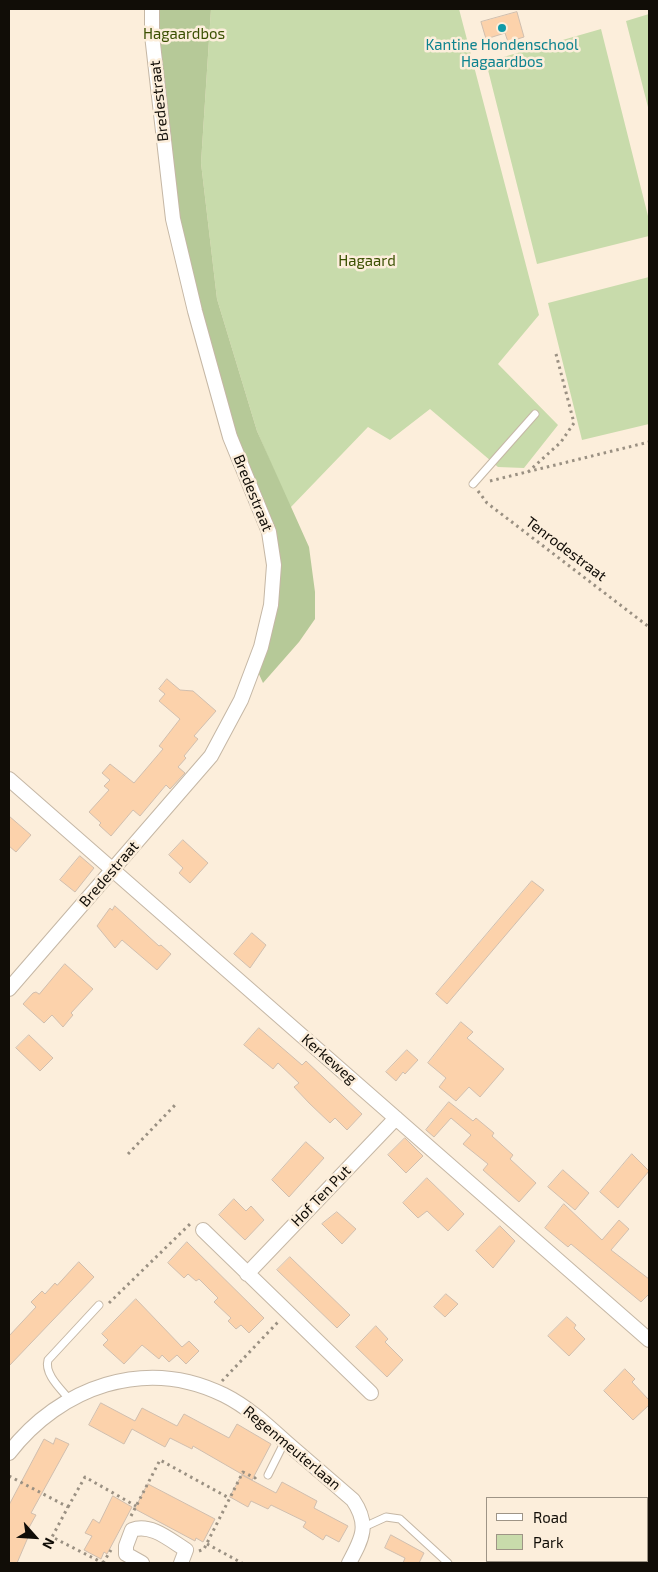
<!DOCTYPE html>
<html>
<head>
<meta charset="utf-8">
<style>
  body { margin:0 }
  #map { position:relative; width:658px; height:1572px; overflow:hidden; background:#fceedb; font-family:"Exo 2",sans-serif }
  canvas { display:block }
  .frame { position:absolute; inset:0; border:10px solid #110d07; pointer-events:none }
  .legend { position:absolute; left:486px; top:1497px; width:162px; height:65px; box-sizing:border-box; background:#fceedb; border:1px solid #9e9486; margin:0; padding:6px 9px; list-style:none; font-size:15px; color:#110d07 }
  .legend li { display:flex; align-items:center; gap:10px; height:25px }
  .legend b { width:25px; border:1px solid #9e9486 }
  .north { position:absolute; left:10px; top:1512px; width:50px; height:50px; -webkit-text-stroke:4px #fceedb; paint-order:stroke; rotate:116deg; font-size:14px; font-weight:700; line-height:20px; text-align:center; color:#110d07 }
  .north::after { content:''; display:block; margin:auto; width:18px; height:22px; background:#110d07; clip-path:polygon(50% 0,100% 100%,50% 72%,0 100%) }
</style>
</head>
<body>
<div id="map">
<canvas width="658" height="1572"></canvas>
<div class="frame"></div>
<ul class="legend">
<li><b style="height:6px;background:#fff"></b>Road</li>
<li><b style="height:14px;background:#c8dbab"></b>Park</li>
</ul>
<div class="north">N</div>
</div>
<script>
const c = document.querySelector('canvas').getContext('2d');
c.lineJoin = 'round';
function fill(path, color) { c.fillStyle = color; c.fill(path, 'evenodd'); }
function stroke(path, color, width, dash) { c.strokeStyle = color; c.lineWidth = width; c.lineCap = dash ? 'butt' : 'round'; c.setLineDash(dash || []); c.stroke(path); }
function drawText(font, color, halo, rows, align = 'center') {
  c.font = font + ' "Exo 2",sans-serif'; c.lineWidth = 5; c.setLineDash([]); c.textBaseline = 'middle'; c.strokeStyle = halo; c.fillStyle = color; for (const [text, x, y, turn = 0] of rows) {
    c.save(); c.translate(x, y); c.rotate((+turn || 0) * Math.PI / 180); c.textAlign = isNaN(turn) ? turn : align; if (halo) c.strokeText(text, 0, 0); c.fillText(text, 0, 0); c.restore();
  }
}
fill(new Path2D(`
  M 211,9 L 459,9 L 539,315 L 498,364 L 558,425 L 524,468 L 498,467 L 430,409 L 390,440 L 368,427 L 290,508 L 257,431 L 217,299 L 201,163 Z
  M 649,14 L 649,111 L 626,21 Z
  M 601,29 L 649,220 L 649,236 L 537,264 L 486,62 Z
  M 649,277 L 649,424 L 582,440 L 548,303 Z`), '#c8dbab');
fill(new Path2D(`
  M 157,9 L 211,9 L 201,163 L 217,299 L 257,431 L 309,547 L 315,592 L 315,619 L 299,642 L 263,683 L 258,672 L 277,603 L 281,564 L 273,529 L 234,436 L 199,309 L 179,216 L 157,34 Z`), '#b6c998');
const building = new Path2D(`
  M 517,12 L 524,37 L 508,42 L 505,33 L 486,39 L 481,22 Z
  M 167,679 L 180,690 L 193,691 L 216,711 L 194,736 L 198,739 L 184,756 L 186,758 L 178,767 L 185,773 L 170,789 L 166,785 L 140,816 L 133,810 L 111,836 L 99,825 L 101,823 L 89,812 L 109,790 L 104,786 L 110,780 L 102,773 L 110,764 L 134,783 L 163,749 L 159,746 L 180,719 L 159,701 L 165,694 L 159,689 Z
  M 9,816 L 31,835 L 16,852 L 9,846 Z
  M 183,840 L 208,863 L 190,883 L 179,873 L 183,868 L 169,855 Z
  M 80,856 L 94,868 L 75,892 L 60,880 Z
  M 532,881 L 544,890 L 447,1004 L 436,994 Z
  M 115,906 L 159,946 L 161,945 L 171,954 L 157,970 L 122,940 L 115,948 L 97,926 L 110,908 L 112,910 Z
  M 252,933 L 266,945 L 250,968 L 234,954 Z
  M 65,964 L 93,989 L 71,1013 L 73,1015 L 63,1027 L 52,1015 L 44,1023 L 23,1004 L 33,993 L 36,992 L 39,994 Z
  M 461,1022 L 473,1032 L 467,1038 L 504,1069 L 480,1097 L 469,1087 L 456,1101 L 439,1087 L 446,1078 L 428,1063 Z
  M 259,1028 L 302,1065 L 306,1061 L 362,1114 L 347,1130 L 335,1118 L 330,1123 L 309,1103 L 294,1087 L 299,1083 L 278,1063 L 273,1069 L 244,1045 Z
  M 29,1035 L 53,1058 L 40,1071 L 16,1048 Z
  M 407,1050 L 418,1060 L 405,1074 L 403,1072 L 396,1081 L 386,1072 Z
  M 449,1102 L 473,1121 L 476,1118 L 494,1133 L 492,1136 L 513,1155 L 510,1159 L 536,1183 L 519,1202 L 483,1170 L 488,1164 L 463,1144 L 471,1135 L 451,1118 L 434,1137 L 426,1130 Z
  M 405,1138 L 423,1156 L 406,1173 L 388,1155 Z
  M 306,1142 L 324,1158 L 289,1197 L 272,1180 Z
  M 632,1154 L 649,1171 L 618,1208 L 600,1192 Z
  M 563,1170 L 589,1193 L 575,1210 L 548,1187 Z
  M 427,1178 L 464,1214 L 448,1231 L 427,1211 L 418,1218 L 403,1203 Z
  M 234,1199 L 246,1211 L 251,1206 L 264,1220 L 245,1240 L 219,1215 Z
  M 564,1204 L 602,1240 L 619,1220 L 629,1229 L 611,1250 L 649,1279 L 649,1294 L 641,1302 L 571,1244 L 568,1247 L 545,1228 Z
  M 337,1212 L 356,1229 L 342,1244 L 322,1224 Z
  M 500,1226 L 515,1241 L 493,1268 L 476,1251 Z
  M 187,1242 L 264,1318 L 249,1333 L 241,1325 L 236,1329 L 228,1321 L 231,1318 L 214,1302 L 218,1298 L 199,1279 L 196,1281 L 188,1274 L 184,1278 L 168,1263 Z
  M 290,1257 L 350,1315 L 337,1328 L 277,1270 Z
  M 79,1262 L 94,1277 L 9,1366 L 9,1336 L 36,1307 L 31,1302 L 42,1291 L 45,1294 L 55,1283 L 57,1285 Z
  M 446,1294 L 458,1304 L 445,1317 L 434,1307 Z
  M 136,1299 L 182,1347 L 189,1341 L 199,1351 L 186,1364 L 177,1355 L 169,1362 L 162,1355 L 159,1359 L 142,1345 L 124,1364 L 103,1345 L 108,1340 L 102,1334 Z
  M 567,1317 L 576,1325 L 574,1328 L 585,1339 L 569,1356 L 548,1336 Z
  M 376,1326 L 388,1339 L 385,1342 L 403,1360 L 387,1377 L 356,1347 Z
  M 625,1369 L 635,1379 L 632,1382 L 649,1400 L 649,1405 L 633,1420 L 604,1391 Z
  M 101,1403 L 135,1421 L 142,1408 L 177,1426 L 184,1414 L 229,1438 L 237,1424 L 271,1444 L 252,1480 L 193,1446 L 192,1449 L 170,1438 L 165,1447 L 132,1429 L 124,1444 L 89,1425 Z
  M 56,1438 L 69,1444 L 31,1513 L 36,1515 L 26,1533 L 29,1535 L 17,1563 L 9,1563 L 9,1505 L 44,1439 L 53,1444 Z
  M 242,1475 L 276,1493 L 282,1482 L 317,1501 L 314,1508 L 348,1526 L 339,1542 L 326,1535 L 323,1540 L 303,1527 L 306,1522 L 271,1505 L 268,1509 L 251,1501 L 248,1507 L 230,1497 Z
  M 148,1484 L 215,1519 L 203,1542 L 196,1538 L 195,1541 L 135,1509 Z
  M 113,1496 L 132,1507 L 107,1554 L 104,1552 L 101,1559 L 84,1550 L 92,1536 L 85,1533 L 93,1519 L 99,1523 Z
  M 391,1535 L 424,1553 L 419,1563 L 403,1563 L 405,1558 L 385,1548 Z`);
fill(building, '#fcd2ab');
stroke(building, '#d0beae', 1);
const service = new Path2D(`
  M 473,484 L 535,414
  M 69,1399 C 61,1389 44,1374 48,1360 L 99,1305
  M 268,1475 L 285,1441
  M 364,1527 L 386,1517 L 400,1519 L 448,1563`);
const minor = new Path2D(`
  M 9,779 L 649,1340
  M 9,989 L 211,756 L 241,700 L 261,647 L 271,605 L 274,565 L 269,532 L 230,437 L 195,311 L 173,219 L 152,35 L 152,9
  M 203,1230 L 371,1393
  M 247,1274 L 396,1118
  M 9,1453 C 60,1387 145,1356 224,1395 C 248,1407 267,1425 287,1443 C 309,1462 331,1481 353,1500 C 370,1525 362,1539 349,1563
  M 142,1563 L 126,1554 L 126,1546 L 132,1530 C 151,1523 170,1540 186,1550 L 181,1563`);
stroke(service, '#c5b7a5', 9);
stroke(minor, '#c5b7a5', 16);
stroke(new Path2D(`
  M 528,472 L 561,442 L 574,423 L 556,354
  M 490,481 L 649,442
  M 478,491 L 487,503 L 649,627
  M 128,1154 L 177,1103
  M 109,1303 L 190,1224
  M 222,1381 L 278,1322
  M 9,1476 L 68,1507 L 52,1537 L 103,1563
  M 68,1507 L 85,1477 L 136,1506
  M 131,1516 L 160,1460 L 229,1498
  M 207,1544 L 242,1563
  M 199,1551 L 204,1549 L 243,1472 L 255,1478 L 257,1476
  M 103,1563 L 111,1550`), '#9a9082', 3, [2.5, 4]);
stroke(service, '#fff', 7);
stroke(minor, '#fff', 14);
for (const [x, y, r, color] of [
  [502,28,5,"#0f9aa8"]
]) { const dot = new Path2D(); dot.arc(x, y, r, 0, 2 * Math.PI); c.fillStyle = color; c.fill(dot); stroke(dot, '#fceedb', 2); }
drawText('15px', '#3b5002', '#fceedb', [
  ["Hagaardbos",184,34],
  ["Hagaard",367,261]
]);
drawText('15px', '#0d838f', '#fceedb', [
  ["Kantine Hondenschool",502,45],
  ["Hagaardbos",502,62]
]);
drawText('15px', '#110d07', '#fceedb', [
  ["Bredestraat",159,101,-96],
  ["Bredestraat",253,493,68],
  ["Tenrodestraat",566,549,37],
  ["Bredestraat",109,874,-49],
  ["Kerkeweg",329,1059,41],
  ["Hof Ten Put",321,1196,-46],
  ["Regenmeuterlaan",292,1448,40]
]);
</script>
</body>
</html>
